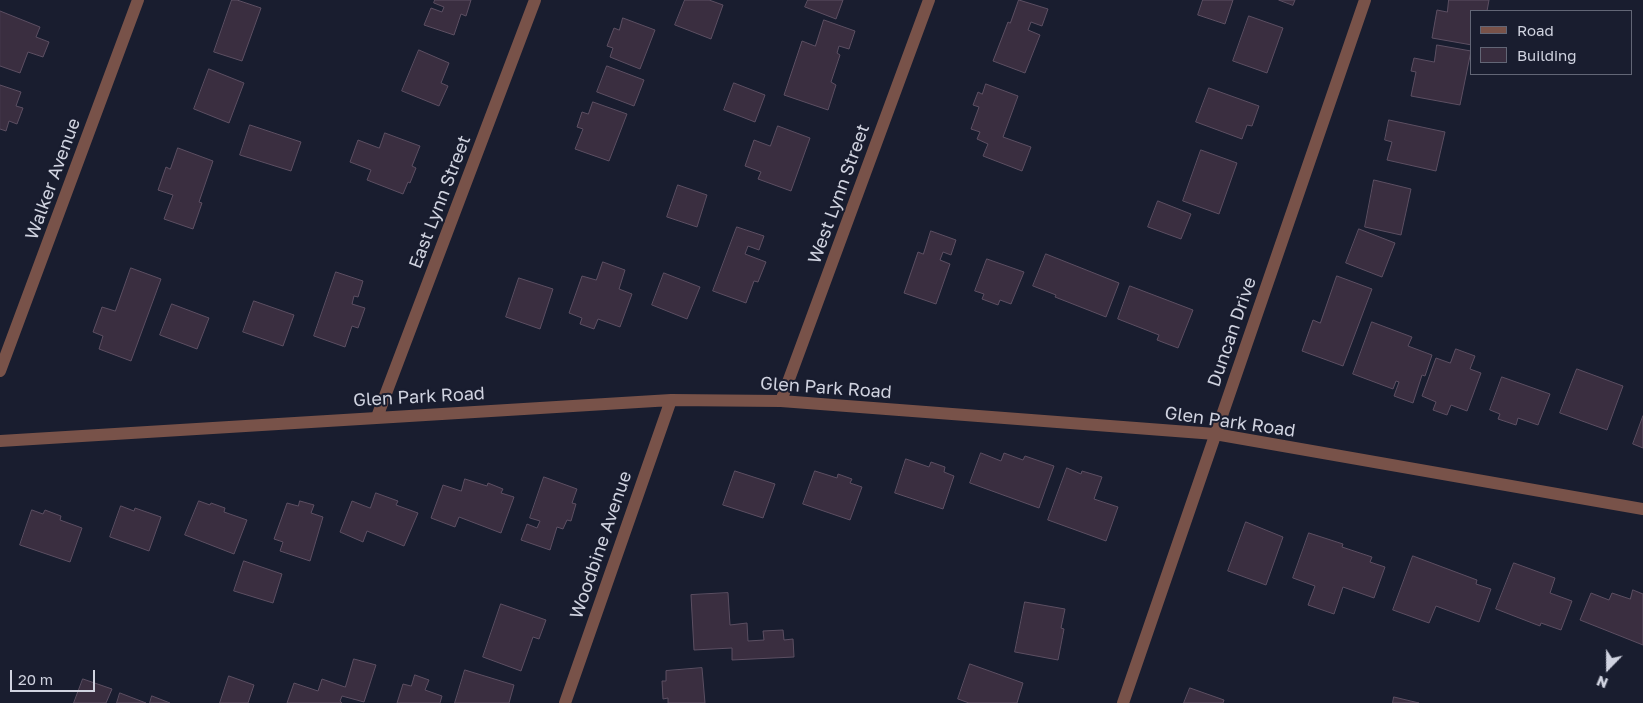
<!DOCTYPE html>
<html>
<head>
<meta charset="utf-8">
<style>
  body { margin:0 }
  #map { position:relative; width:1643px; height:703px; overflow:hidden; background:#191d2f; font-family:"Golos Text",sans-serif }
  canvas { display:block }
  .legend { position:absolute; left:1470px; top:10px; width:162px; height:65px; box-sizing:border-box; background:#191d2f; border:1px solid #626676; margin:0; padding:6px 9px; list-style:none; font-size:15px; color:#d0d3e0 }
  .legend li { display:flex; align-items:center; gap:10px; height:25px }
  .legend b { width:25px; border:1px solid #626676 }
  .north { position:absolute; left:1583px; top:643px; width:50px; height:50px; -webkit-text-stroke:4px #191d2f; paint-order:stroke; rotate:202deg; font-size:14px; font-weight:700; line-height:20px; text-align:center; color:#d0d3e0 }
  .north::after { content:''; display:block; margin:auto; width:18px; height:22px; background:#d0d3e0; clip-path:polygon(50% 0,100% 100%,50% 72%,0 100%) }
  .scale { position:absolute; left:10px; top:670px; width:85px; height:22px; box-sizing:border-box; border:2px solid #d0d3e0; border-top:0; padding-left:6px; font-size:15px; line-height:18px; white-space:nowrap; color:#d0d3e0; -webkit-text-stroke:4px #191d2f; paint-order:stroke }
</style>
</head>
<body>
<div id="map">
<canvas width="1643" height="703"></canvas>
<ul class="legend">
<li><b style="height:6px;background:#785249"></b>Road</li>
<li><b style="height:14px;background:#3a2e40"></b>Building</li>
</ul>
<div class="north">N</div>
<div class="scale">20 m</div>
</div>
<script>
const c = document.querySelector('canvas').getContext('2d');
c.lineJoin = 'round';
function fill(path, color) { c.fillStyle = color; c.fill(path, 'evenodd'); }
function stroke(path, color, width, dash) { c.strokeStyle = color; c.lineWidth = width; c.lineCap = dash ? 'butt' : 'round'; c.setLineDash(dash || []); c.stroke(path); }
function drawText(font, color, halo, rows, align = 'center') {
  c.font = font + ' "Golos Text",sans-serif'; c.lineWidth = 4; c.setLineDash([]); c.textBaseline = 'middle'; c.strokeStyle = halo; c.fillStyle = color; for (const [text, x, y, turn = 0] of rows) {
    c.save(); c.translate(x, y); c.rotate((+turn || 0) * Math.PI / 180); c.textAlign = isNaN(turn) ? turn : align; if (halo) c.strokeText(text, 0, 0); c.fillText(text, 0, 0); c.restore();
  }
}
const building = new Path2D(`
  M 232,0 L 237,0 L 261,8 L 242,61 L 214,52 Z
  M 435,0 L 471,0 L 466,16 L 461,14 L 454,35 L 424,25 L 431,8 L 442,12 L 444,7 L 434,3 Z
  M 685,0 L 709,0 L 723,5 L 711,39 L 675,25 Z
  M 808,0 L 843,0 L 836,19 L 805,7 Z
  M 1019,0 L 1048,9 L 1042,26 L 1031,22 L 1028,30 L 1040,35 L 1025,73 L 993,61 L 1008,22 L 1010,23 Z
  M 1203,0 L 1233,0 L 1225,24 L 1198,15 Z
  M 1279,0 L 1295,0 L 1293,5 Z
  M 1449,0 L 1489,0 L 1487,11 L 1472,11 L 1472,45 L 1432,38 L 1437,10 L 1447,12 Z
  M 0,11 L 40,27 L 36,37 L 49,42 L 43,57 L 28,52 L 20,73 L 0,66 Z
  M 1249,16 L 1283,28 L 1267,73 L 1233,61 Z
  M 623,18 L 655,30 L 640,69 L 610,57 L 613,48 L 607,46 L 614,28 L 619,30 Z
  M 824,20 L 855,31 L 849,49 L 839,46 L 837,53 L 840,55 L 831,82 L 836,85 L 828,110 L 784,95 L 802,41 L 815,46 Z
  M 1437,45 L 1471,51 L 1460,105 L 1411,96 L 1416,72 L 1411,71 L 1414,58 L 1434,62 Z
  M 419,50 L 449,63 L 441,83 L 448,86 L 439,106 L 402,91 Z
  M 607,66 L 644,80 L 634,106 L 597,92 Z
  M 209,69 L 244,83 L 229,123 L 194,109 Z
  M 734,83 L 765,95 L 755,122 L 724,110 Z
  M 986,84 L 1018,96 L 1003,137 L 1031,147 L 1022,171 L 983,156 L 988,144 L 977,139 L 980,132 L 971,129 L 979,107 L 973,105 L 978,92 L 982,94 Z
  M 0,85 L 21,92 L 16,106 L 23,108 L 17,124 L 9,121 L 6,131 L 0,129 Z
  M 1209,88 L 1259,106 L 1252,126 L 1247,125 L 1242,139 L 1196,122 Z
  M 593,102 L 627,114 L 609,161 L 575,149 L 583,129 L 577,127 L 582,112 L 588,114 Z
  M 1389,120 L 1445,132 L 1436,171 L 1387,160 L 1392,142 L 1385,140 Z
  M 250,125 L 301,142 L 291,171 L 240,155 Z
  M 778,126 L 810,138 L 791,191 L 758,179 L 761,172 L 745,166 L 754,140 L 770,146 Z
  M 385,133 L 420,146 L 412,166 L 416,168 L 410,183 L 408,182 L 403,194 L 367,180 L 371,170 L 350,162 L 358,140 L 379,148 Z
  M 178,148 L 213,161 L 199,202 L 202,203 L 193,229 L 164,219 L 173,195 L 158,190 L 166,167 L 170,169 Z
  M 1201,150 L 1237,163 L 1219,214 L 1183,201 Z
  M 1374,180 L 1411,189 L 1401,235 L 1365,227 Z
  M 678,185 L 707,195 L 697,227 L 667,217 Z
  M 1158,201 L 1191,214 L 1181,239 L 1148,227 Z
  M 737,227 L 764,236 L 759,250 L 748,246 L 745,254 L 766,262 L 758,282 L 754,281 L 746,303 L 713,291 Z
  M 1359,229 L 1395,243 L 1382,277 L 1346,263 Z
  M 931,231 L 956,240 L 951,255 L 943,252 L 940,260 L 950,264 L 936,304 L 904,293 L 918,252 L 923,254 Z
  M 1046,254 L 1119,283 L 1106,317 L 1055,297 L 1056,295 L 1033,286 Z
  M 987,259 L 1024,272 L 1011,304 L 1000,300 L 998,305 L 982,299 L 984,294 L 975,291 Z
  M 603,262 L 625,270 L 619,289 L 632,294 L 620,327 L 598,319 L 594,329 L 580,324 L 582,318 L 569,313 L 582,276 L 596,280 Z
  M 131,268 L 161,279 L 131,361 L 99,349 L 103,336 L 93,332 L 102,307 L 115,311 Z
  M 336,272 L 363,281 L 358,297 L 354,296 L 352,304 L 365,308 L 358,328 L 352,326 L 345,347 L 314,336 Z
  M 664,273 L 700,287 L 687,319 L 652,305 Z
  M 1337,276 L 1372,289 L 1343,366 L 1302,351 L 1313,320 L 1320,323 Z
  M 519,278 L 553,289 L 540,329 L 506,317 Z
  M 1130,286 L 1193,310 L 1178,348 L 1157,340 L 1159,335 L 1118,319 Z
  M 254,301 L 294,315 L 283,346 L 243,332 Z
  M 172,304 L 209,318 L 197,349 L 160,335 Z
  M 1372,322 L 1412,337 L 1408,346 L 1432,355 L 1425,376 L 1422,375 L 1413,403 L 1394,396 L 1399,382 L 1396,381 L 1393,389 L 1353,374 Z
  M 1456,349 L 1475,356 L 1470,369 L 1481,373 L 1467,411 L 1451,405 L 1447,415 L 1433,410 L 1436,402 L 1422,396 L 1436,358 L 1450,363 Z
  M 1577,369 L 1623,386 L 1607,430 L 1560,413 Z
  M 1502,377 L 1550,394 L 1538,425 L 1518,418 L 1516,425 L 1498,419 L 1500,414 L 1490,410 Z
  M 1643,416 L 1643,448 L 1633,444 Z
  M 981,453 L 1001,461 L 1004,453 L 1023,460 L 1025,456 L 1054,466 L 1039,508 L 970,483 Z
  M 906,459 L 929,467 L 931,462 L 945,467 L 944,472 L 954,476 L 943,509 L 895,493 Z
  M 1067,468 L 1081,474 L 1082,471 L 1102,477 L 1094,499 L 1118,507 L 1106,541 L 1048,520 Z
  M 735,471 L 775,484 L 763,518 L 723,505 Z
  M 815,471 L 837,478 L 838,474 L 852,479 L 850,483 L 862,487 L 850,520 L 803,504 Z
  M 544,477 L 577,489 L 572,503 L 576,504 L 571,521 L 567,520 L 563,529 L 557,527 L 550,550 L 521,540 L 527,524 L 537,528 L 540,521 L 530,518 Z
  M 465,479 L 487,486 L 488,483 L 503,489 L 501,493 L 514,497 L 501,533 L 459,517 L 455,527 L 431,518 L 443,485 L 461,491 Z
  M 376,493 L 398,501 L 396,505 L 418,513 L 404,546 L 367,531 L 363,542 L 340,532 L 352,501 L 370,508 Z
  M 199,501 L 210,505 L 211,503 L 225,508 L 224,512 L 247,520 L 234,554 L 185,535 Z
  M 300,501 L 314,505 L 311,513 L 323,517 L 310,561 L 280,551 L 283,542 L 274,539 L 287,503 L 298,506 Z
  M 121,506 L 134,511 L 135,508 L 161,517 L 149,551 L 110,537 Z
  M 32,510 L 43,514 L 45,510 L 61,516 L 60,520 L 82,528 L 70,562 L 20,545 Z
  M 1246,522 L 1283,537 L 1266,585 L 1228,571 Z
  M 1309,533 L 1343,544 L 1342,547 L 1372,557 L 1370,562 L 1385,567 L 1374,598 L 1343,587 L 1334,614 L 1308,605 L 1315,586 L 1293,578 Z
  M 1413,556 L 1477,580 L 1476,584 L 1491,589 L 1479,622 L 1436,606 L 1429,623 L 1393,610 Z
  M 244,561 L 282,574 L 273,603 L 234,591 Z
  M 1514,563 L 1555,578 L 1550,593 L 1572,601 L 1561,630 L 1541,623 L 1540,626 L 1496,609 Z
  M 1633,590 L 1643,594 L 1643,645 L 1580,620 L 1591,593 L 1609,600 L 1612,593 L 1630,599 Z
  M 728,593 L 730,625 L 747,623 L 748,641 L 764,640 L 763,631 L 783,630 L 784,640 L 793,639 L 794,657 L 732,660 L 732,648 L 694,650 L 691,595 Z
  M 1025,602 L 1065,609 L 1061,628 L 1064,629 L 1058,660 L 1015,652 Z
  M 501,604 L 546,620 L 539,639 L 533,637 L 521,671 L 483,657 Z
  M 354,659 L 376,665 L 364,702 L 342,696 L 340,701 L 342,703 L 287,703 L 294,683 L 318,691 L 322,679 L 345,687 Z
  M 970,664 L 1023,683 L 1017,703 L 969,703 L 958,699 Z
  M 702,668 L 705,703 L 668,703 L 668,698 L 663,699 L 662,681 L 666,681 L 666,671 Z
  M 465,670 L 514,685 L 509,703 L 455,703 Z
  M 415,675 L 429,680 L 425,690 L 442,696 L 440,703 L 397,703 L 403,684 L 411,686 Z
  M 229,676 L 254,685 L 248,703 L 220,703 Z
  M 83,679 L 112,689 L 106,703 L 74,703 Z
  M 1190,688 L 1224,700 L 1223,703 L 1184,703 Z
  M 120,693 L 146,703 L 117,703 Z
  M 152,696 L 170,703 L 150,703 Z
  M 1394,697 L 1419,703 L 1393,703 Z`);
fill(building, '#3a2e40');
stroke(building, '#5c4f62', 1);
stroke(new Path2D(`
  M 0,371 L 138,0
  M 781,401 L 929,0
  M 377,417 L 535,0
  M 0,441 L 671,400 L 781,401 L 1215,434 L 1643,509
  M 565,703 L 671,400
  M 1123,703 L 1365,0`), '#785249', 12);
drawText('18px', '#d0d3e0', '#191d2f', [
  ["Walker Avenue",53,179,-70],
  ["West Lynn Street",839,194,-70],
  ["East Lynn Street",440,202,-69],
  ["Duncan Drive",1232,332,-71],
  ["Glen Park Road",826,388,4],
  ["Glen Park Road",419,397,-3],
  ["Glen Park Road",1230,422,8],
  ["Woodbine Avenue",601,545,-71]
]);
</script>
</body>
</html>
